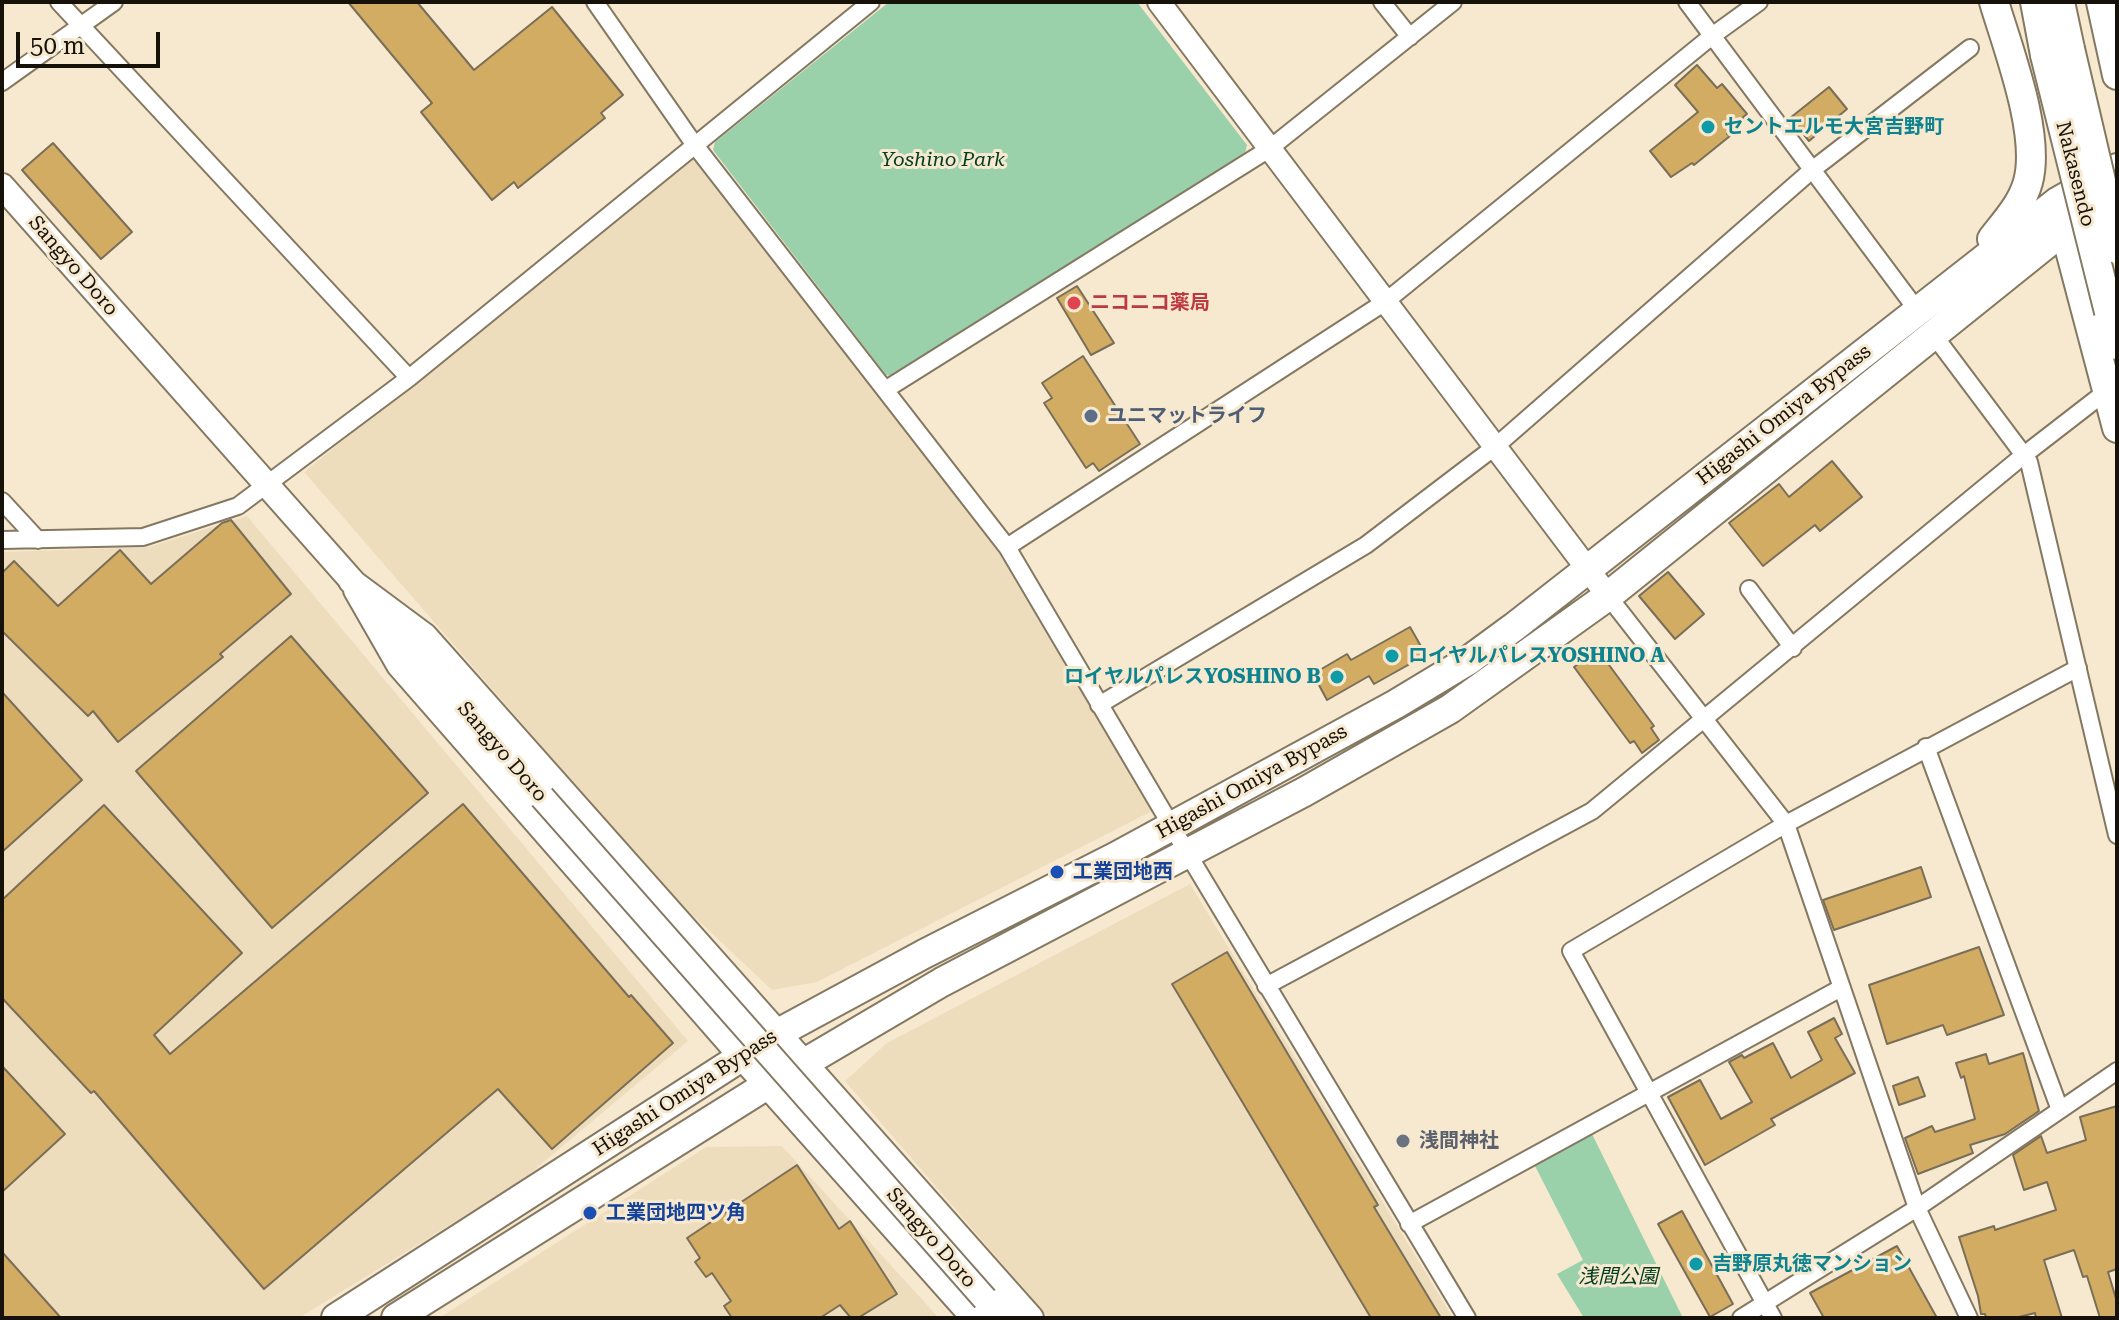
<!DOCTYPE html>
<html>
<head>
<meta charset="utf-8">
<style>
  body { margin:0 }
  #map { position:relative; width:2119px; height:1320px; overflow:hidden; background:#f7e9d0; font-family:"Roboto Serif",serif }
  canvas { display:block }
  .frame { position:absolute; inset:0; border:4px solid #161209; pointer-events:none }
  .scale { position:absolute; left:16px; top:32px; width:144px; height:36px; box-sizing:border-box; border:4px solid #161209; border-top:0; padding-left:10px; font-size:24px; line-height:28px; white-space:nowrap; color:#161209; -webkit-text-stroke:6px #f7e9d0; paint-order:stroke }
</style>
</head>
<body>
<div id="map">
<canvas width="2119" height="1320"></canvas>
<div class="frame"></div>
<div class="scale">50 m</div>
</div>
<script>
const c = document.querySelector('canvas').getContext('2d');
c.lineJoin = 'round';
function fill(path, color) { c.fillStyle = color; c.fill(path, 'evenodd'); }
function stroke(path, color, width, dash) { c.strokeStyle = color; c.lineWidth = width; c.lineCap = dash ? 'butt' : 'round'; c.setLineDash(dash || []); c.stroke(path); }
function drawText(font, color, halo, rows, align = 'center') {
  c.font = font + ' "Roboto Serif","Noto Sans JP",serif'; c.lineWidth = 6; c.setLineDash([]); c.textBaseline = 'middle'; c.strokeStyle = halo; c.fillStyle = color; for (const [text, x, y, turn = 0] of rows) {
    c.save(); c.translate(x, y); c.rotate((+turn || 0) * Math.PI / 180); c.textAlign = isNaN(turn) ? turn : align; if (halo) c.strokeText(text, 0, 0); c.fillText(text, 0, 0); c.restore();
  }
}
fill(new Path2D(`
  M 695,155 L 998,552 L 1152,811 L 817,982 L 772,990 L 669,893 L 304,472 Z
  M 247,516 L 688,1041 L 521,1181 L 299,1318 L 2,1318 L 2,552 L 149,547 Z
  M 1190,884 L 1453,1318 L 1049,1318 L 845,1081 L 887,1043 Z
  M 782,1146 L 939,1318 L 439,1318 L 706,1147 Z`), '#eeddbd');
fill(new Path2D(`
  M 889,2 L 1137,2 L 1247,145 L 1245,153 L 895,376 L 886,375 L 713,150 L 715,142 Z
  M 1592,1134 L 1683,1318 L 1584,1318 L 1557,1274 L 1583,1260 L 1535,1166 Z`), '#9ad1ab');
const building = new Path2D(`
  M 348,2 L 417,2 L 474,70 L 552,7 L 623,95 L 601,113 L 605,118 L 518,188 L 514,182 L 492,200 L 421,112 L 432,103 Z
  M 1697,65 L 1717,88 L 1722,84 L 1747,114 L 1742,118 L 1744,120 L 1727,134 L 1730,136 L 1694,165 L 1692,163 L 1671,177 L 1650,151 L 1698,112 L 1675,85 Z
  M 1829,87 L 1847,109 L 1809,141 L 1790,118 Z
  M 53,143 L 132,232 L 101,259 L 22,170 Z
  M 1077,286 L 1114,343 L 1091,355 L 1057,298 Z
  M 1083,356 L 1140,444 L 1099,471 L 1093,463 L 1086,468 L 1044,403 L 1052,398 L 1042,383 Z
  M 1832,461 L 1862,497 L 1820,531 L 1815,525 L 1763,566 L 1729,523 L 1779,484 L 1789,497 Z
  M 231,520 L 291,594 L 220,654 L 223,657 L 118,742 L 93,711 L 88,716 L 2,631 L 2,573 L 14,561 L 58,606 L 120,550 L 151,584 L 222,523 Z
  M 1668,572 L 1704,614 L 1675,639 L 1639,596 Z
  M 1410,627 L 1426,655 L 1374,684 L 1369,676 L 1327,700 L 1313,674 L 1347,654 L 1351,660 Z
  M 291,636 L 428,793 L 272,928 L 136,771 Z
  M 1598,650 L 1654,726 L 1651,728 L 1659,740 L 1642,753 L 1634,741 L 1630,743 L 1574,667 Z
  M 2,692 L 82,780 L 2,852 Z
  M 463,804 L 629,997 L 631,995 L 673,1043 L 552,1149 L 498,1089 L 264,1289 L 94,1091 L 91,1093 L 2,998 L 2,900 L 104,805 L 242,953 L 154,1035 L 170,1054 Z
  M 1921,867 L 1931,897 L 1834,930 L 1823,900 Z
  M 1979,947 L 2004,1015 L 1947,1035 L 1943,1025 L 1887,1044 L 1869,985 Z
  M 1227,952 L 1378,1205 L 1374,1207 L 1441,1318 L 1371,1318 L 1172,984 Z
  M 1834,1018 L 1842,1034 L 1835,1038 L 1855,1073 L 1771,1119 L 1775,1125 L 1705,1165 L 1668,1097 L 1700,1080 L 1721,1119 L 1752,1102 L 1729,1062 L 1742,1055 L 1744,1058 L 1773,1043 L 1791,1078 L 1822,1060 L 1808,1032 Z
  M 2023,1053 L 2039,1111 L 2005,1134 L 1970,1145 L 1973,1153 L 1918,1174 L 1905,1138 L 1932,1126 L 1935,1132 L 1975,1119 L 1964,1076 L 1961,1078 L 1956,1063 L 1986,1054 L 1989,1064 Z
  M 2,1066 L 65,1134 L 2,1192 Z
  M 1918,1077 L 1925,1096 L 1899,1105 L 1893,1086 Z
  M 2117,1106 L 2117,1269 L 2108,1272 L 2117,1302 L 2117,1318 L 2100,1318 L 2087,1276 L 2083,1277 L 2074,1250 L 2044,1260 L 2062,1318 L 2036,1318 L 2035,1313 L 2015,1318 L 1986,1318 L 1985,1314 L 1981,1314 L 1978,1296 L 1959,1237 L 1994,1226 L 1995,1230 L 2056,1210 L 2047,1182 L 2024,1190 L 2013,1155 L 2041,1136 L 2047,1153 L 2086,1140 L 2080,1117 Z
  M 797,1165 L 839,1229 L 850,1221 L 897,1294 L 858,1318 L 851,1318 L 840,1305 L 820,1318 L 732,1318 L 724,1306 L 731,1301 L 712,1273 L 706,1277 L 695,1262 L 700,1258 L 687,1238 Z
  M 1682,1211 L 1733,1304 L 1710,1317 L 1658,1224 Z
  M 1897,1246 L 1937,1318 L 1824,1318 L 1810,1293 Z
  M 2,1252 L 61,1318 L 2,1318 Z`);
fill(building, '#d1ac62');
stroke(building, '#7a6e58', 2);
const street = new Path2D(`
  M 59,2 L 409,378
  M 595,2 L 694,144 L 1007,547 L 1188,854 L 1467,1318
  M 1382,2 L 1410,37
  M 1687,2 L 1917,310
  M 2,82 L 114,2
  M 1933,334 L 2029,462 L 2117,835
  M 885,390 L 1269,149 L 1453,2
  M 2,501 L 38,540
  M 2,540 L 143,537 L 238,506 L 409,378 L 871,2
  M 1007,547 L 1385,302 L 1712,36 L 1759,2
  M 1749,589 L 1793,648
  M 1608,596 L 1786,824 L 1917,1208 L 1969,1318
  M 1099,705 L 1366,545 L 1496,446 L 1812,170 L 1970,48
  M 1926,747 L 2060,1110
  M 1266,986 L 1592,811 L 2024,455 L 2108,390
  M 1409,1224 L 1841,988
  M 1741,1318 L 1917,1208 L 2117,1071
  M 1773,1318 L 1571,951 L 1786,824 L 2078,668`);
const secondary = new Path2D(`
  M 1159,2 L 1608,596`);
const primary = new Path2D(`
  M 2,186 L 361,591
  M 351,581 L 425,636 L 1031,1318
  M 356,590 L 399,665 L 741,1056 L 974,1318
  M 385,619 L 542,797
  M 985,1299 L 1002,1318`);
const highway = new Path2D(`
  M 2035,2 L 2045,55
  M 2060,2 L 2070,49
  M 2101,2 L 2117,75
  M 2061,216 L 2117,428
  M 1992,239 C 2006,221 2022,204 2028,182 C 2041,134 2008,49 1994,2
  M 2109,312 L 2117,345
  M 336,1318 L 780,1032 L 924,954 L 1115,857 L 1396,704 L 1469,660 L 1514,627 L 2057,202 L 2117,168
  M 396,1318 L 767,1085 L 942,982 L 1304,792 L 1450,709 L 1608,596 L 2065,229 L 2100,194`);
stroke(street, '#847861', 20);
stroke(secondary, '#847861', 26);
stroke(primary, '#847861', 28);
stroke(highway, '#847861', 32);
stroke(street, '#fff', 16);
stroke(secondary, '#fff', 22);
stroke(primary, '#fff', 24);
stroke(highway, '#fff', 28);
const primaryBridge = new Path2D(`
  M 542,797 L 985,1299`);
const highwayBridge = new Path2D(`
  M 2070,49 L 2117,249
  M 2045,55 L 2109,312`);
stroke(primaryBridge, '#847861', 28, []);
stroke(highwayBridge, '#847861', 32, []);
stroke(primaryBridge, '#fff', 24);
stroke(highwayBridge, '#fff', 28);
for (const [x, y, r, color] of [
  [1708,127,8,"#0f9aa8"],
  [1074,303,8,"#e0444e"],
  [1091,416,8,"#5c6f8a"],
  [1392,656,8,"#0f9aa8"],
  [1337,677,8,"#0f9aa8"],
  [1057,872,8,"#1a4fb4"],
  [1403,1141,8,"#6b7280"],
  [590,1213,8,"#1a4fb4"],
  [1696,1264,8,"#0f9aa8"]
]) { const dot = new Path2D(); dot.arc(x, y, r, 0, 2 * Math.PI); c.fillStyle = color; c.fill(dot); stroke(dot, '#f7e9d0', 3); }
drawText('bold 20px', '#0d838f', '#f7e9d0', [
  ["セントエルモ大宮吉野町",1724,127],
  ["ロイヤルパレスYOSHINO A",1408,656],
  ["ロイヤルパレスYOSHINO B",1321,677,"right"],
  ["吉野原丸徳マンション",1712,1264]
], 'left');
drawText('italic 20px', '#003e1f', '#f7e9d0', [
  ["Yoshino Park",943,160],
  ["浅間公園",1618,1277]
]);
drawText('20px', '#161209', '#f7e9d0', [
  ["Nakasendo",2075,174,76],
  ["Sangyo Doro",73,266,49],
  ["Higashi Omiya Bypass",1784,415,-38],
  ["Sangyo Doro",502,752,49],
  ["Higashi Omiya Bypass",1252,782,-29],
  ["Higashi Omiya Bypass",685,1093,-33],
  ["Sangyo Doro",931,1238,49]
]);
drawText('bold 20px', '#be3a42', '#f7e9d0', [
  ["ニコニコ薬局",1090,303]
], 'left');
drawText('bold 20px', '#4e5e75', '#f7e9d0', [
  ["ユニマットライフ",1107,416]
], 'left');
drawText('bold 20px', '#164399', '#f7e9d0', [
  ["工業団地西",1073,872],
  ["工業団地四ツ角",606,1213]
], 'left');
drawText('bold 20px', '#5b616d', '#f7e9d0', [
  ["浅間神社",1419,1141]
], 'left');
</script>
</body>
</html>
